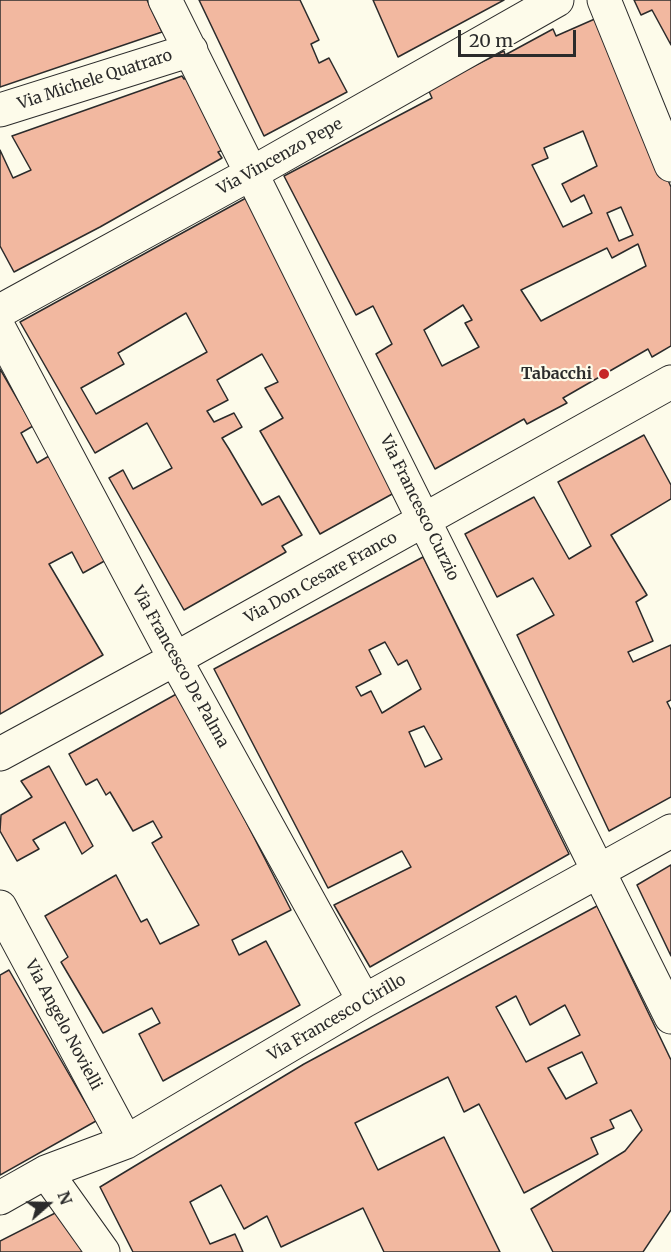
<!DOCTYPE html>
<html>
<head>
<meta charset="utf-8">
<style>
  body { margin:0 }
  #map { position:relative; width:671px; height:1252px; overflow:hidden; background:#fdfbea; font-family:Merriweather,serif }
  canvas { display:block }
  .north { position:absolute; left:18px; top:1174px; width:60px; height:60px; -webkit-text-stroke:4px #fdfbea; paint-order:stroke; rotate:70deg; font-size:16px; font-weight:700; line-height:24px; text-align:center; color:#2b2b2b }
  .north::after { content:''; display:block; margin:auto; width:21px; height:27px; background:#2b2b2b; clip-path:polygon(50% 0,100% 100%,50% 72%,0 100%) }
  .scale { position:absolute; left:458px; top:30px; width:118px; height:27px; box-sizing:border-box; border:3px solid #2b2b2b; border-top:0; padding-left:8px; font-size:18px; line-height:21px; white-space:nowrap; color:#2b2b2b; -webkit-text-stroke:4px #fdfbea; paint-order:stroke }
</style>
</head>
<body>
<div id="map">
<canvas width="671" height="1252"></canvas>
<div class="north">N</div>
<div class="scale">20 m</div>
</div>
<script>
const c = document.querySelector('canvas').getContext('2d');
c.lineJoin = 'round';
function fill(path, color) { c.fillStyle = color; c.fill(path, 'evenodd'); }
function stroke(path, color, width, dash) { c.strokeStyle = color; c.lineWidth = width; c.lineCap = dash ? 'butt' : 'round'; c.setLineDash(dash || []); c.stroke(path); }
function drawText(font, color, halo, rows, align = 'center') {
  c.font = font + ' Merriweather,serif'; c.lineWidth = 4.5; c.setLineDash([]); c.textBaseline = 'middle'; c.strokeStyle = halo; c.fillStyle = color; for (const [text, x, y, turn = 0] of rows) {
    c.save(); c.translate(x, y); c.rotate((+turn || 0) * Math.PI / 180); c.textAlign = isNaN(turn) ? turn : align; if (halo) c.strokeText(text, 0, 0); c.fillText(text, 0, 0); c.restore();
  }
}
const building = new Path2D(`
  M 0,0 L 147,0 L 162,32 L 0,87 Z
  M 199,0 L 300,0 L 319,40 L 311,44 L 319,63 L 329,58 L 347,92 L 264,136 Z
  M 373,0 L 504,0 L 398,57 Z
  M 634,0 L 671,0 L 671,45 L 652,10 L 641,15 Z
  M 597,18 L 671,187 L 671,346 L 652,357 L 648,349 L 563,398 L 567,403 L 527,424 L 524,419 L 435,469 L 376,354 L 392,344 L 373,306 L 356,315 L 284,176 L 432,98 L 428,89 L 504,51 L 505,55 L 553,29 L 556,36 ZM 583,131 L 597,166 L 562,184 L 571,202 L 584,195 L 592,213 L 563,227 L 532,165 L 548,158 L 544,148 ZM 621,207 L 633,235 L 619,241 L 607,213 ZM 638,244 L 646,266 L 541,321 L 521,290 L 607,248 L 612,258 ZM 463,305 L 472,320 L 465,323 L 479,347 L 442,366 L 424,330 Z
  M 193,75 L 228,148 L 218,152 L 222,158 L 100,227 L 14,272 L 0,246 L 0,150 L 13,178 L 31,170 L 12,136 L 182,76 L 184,79 Z
  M 246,198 L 394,493 L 320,534 L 260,431 L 283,418 L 265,388 L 278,382 L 262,354 L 217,380 L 228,400 L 207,411 L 214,422 L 234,413 L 242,427 L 222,438 L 229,449 L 262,505 L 279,496 L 302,535 L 282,546 L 286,552 L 184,610 L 109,478 L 123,470 L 133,489 L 172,468 L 147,423 L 95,453 L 20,322 ZM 186,313 L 207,352 L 96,414 L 81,388 L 124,364 L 118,353 Z
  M 0,369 L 33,426 L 21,433 L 37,463 L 49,456 L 108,559 L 83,573 L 72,552 L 49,564 L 103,655 L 0,714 Z
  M 644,435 L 671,485 L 671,499 L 611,535 L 647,595 L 636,602 L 653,641 L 628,652 L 633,662 L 671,645 L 671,700 L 667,702 L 671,710 L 671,797 L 609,831 L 517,635 L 554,615 L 533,578 L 497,597 L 465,534 L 534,497 L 569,559 L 591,546 L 558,482 Z
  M 423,557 L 569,854 L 370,967 L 334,905 L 411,867 L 402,851 L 328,888 L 214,669 ZM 385,642 L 398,665 L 407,660 L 421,689 L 382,713 L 371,691 L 361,696 L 356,687 L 381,674 L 369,650 ZM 424,726 L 442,759 L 425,767 L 409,732 Z
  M 180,692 L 291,910 L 232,940 L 239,955 L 266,941 L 300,1005 L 163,1081 L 139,1034 L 160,1023 L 152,1008 L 103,1033 L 61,962 L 68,957 L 45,916 L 116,875 L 141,922 L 147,919 L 160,944 L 199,925 L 152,843 L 162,837 L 153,821 L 133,831 L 110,792 L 106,795 L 97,779 L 86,785 L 69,754 Z
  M 49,766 L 93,846 L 82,854 L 65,822 L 33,840 L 39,849 L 17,861 L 0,831 L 1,815 L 32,797 L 21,781 Z
  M 671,865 L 671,956 L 637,885 Z
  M 597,906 L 671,1060 L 671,1210 L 643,1252 L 553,1252 L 531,1209 L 625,1151 L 642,1130 L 631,1110 L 610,1120 L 614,1128 L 591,1138 L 598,1154 L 524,1193 L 479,1104 L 464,1112 L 448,1077 L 355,1123 L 378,1170 L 444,1137 L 500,1252 L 384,1252 L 363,1208 L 281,1247 L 267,1216 L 244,1229 L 221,1185 L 190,1202 L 210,1244 L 235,1234 L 243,1252 L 133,1252 L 100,1187 L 304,1064 ZM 516,996 L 530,1025 L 565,1005 L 580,1035 L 526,1062 L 496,1007 ZM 582,1052 L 597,1083 L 566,1099 L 548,1068 Z
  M 9,970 L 96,1121 L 0,1175 L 0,975 Z
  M 69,1206 L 94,1252 L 0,1252 L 0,1241 Z`);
fill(building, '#f2b8a0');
stroke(building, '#2b2b2b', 1.5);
const minor = new Path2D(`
  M 165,0 L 671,1017
  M 604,0 L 671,165
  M 0,110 L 191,50
  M 0,311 L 252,173 L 557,0
  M 0,330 L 175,659 L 364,1001
  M 0,754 L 175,659 L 671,382
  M 0,907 L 126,1142
  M 46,1172 L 103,1252
  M 0,1198 L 46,1172 L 126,1142 L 364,1001 L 671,831`);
stroke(minor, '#2b2b2b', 35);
stroke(minor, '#fdfbea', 33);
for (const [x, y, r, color] of [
  [604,374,6,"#c62828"]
]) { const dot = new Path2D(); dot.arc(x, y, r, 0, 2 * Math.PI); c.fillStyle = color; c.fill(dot); stroke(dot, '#fdfbea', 2); }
drawText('16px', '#2b2b2b', '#fdfbea', [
  ["Via Michele Quatraro",95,80,-18],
  ["Via Vincenzo Pepe",280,157,-29],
  ["Via Francesco Curzio",419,508,64],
  ["Via Don Cesare Franco",321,578,-29],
  ["Via Francesco De Palma",180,667,61],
  ["Via Francesco Cirillo",337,1018,-30],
  ["Via Angelo Novielli",63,1025,62]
]);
drawText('bold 16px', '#2b2b2b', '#fdfbea', [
  ["Tabacchi",592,374]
], 'right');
</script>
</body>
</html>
